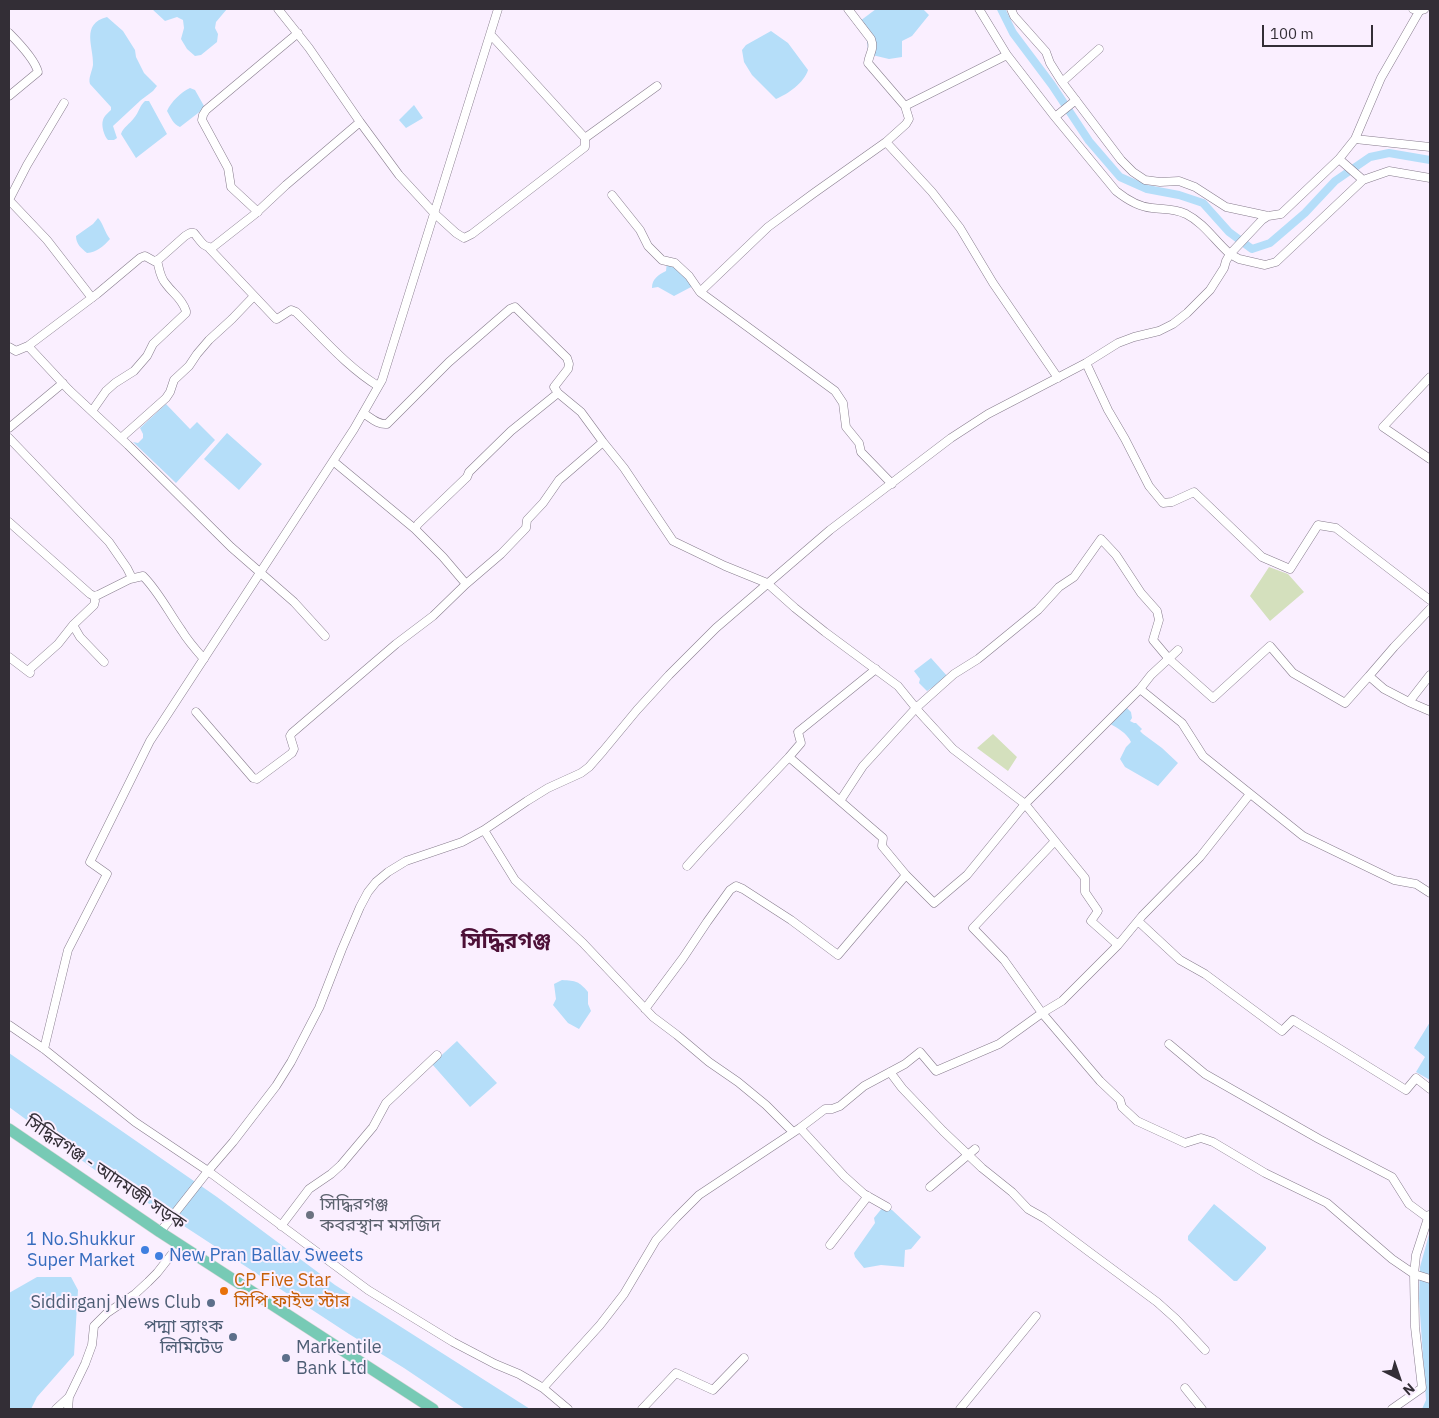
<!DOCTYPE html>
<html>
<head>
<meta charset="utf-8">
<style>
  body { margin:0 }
  #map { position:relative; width:1439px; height:1418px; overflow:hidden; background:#faefff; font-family:"IBM Plex Sans",sans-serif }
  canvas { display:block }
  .frame { position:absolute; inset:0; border:10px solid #332e36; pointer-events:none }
  .north { position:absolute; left:1374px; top:1353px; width:50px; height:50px; -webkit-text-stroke:4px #faefff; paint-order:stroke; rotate:139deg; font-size:14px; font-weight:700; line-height:20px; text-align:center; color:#332e36 }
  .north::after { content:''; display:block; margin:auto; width:18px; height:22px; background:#332e36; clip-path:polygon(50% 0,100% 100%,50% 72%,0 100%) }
  .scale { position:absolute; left:1262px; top:25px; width:111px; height:22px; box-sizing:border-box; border:2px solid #332e36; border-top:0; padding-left:6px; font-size:15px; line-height:18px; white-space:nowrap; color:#332e36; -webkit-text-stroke:4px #faefff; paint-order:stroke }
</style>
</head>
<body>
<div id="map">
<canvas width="1439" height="1418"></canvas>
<div class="frame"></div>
<div class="north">N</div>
<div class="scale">100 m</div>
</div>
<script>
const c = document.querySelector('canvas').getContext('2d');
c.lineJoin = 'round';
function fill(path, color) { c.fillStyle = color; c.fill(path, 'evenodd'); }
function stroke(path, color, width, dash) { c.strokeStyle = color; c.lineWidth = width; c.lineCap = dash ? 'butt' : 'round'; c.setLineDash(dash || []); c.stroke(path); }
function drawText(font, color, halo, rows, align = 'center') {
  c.font = font + ' "IBM Plex Sans","Noto Sans Bengali",sans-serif'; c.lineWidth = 4; c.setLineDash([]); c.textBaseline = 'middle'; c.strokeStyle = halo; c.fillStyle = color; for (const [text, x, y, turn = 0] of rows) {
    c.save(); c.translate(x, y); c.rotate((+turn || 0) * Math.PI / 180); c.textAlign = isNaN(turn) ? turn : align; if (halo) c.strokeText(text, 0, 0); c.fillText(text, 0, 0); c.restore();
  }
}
fill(new Path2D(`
  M 1269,567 L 1288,574 L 1304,592 L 1270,621 L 1250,596 Z
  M 993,734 L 1017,757 L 1008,771 L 977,748 Z`), '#d4e0bd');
fill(new Path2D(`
  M 152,9 L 227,9 L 216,22 L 215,28 L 218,34 L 217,42 L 201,55 L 195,56 L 187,49 L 181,39 L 184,28 L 183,20 L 177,17 L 165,21 Z
  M 876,9 L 923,9 L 929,15 L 912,36 L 902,41 L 902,57 L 889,59 L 868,54 C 868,38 866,35 856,24 Z
  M 107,17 L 123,31 L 135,50 L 136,57 L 144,73 L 157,86 L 153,91 L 141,100 L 113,126 L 117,138 L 114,140 L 108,140 C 104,136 101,125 103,120 C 104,116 109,112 111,110 L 111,107 L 90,84 C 88,78 92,72 93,65 C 94,47 80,24 107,17 Z
  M 771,31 L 788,43 L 808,70 C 804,83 788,94 776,99 L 752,75 L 744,62 L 742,50 L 746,45 Z
  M 190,88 L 195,90 L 204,106 L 202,110 L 180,127 C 173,124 171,118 167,111 C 171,102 181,92 190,88 Z
  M 145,101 L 149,101 L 167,134 L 136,158 L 121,134 C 123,127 130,124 134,118 C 139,112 140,105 145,101 Z
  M 414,105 L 423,118 L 406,128 L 399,120 Z
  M 98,218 C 103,223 105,233 110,239 C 104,246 97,252 87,253 C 81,248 76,244 76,236 L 93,224 Z
  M 667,262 L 674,264 L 693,286 L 674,296 L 658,287 L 652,288 C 652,279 658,275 666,271 Z
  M 166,404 L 190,429 L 197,422 L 215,440 L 176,483 L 133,442 L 138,443 L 143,438 L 143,434 L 140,428 Z
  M 227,433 L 262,464 L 239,490 L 204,459 Z
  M 931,658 L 948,677 L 927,691 L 919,683 L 920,679 L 914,671 Z
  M 1125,706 L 1131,712 L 1132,718 L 1130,721 L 1134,723 L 1136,723 L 1142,729 L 1140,731 L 1143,734 L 1162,748 L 1178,763 L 1158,786 L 1125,767 L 1120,759 L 1126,747 L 1131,742 C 1127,733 1117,728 1109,723 Z
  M 562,980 C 576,981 579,981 588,992 L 588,1004 L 591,1011 L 579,1029 L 568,1023 L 553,1005 L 556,999 L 554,984 Z
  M 1430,1022 L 1430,1080 L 1416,1072 L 1425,1057 L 1414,1048 Z
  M 457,1041 L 497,1083 L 470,1107 L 432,1064 Z
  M 9,1053 L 217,1197 L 335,1285 L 530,1409 L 465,1409 L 404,1368 L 349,1334 L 164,1213 L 95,1170 L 9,1107 Z
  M 1214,1204 L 1266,1247 L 1266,1249 L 1237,1281 L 1234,1281 L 1188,1240 L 1188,1236 Z
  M 883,1207 L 892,1210 L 921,1237 L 911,1249 L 905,1250 L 904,1267 L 881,1265 L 864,1268 L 855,1257 L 854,1253 L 875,1223 L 874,1218 Z
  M 1430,1231 L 1430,1409 L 1422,1409 L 1426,1400 L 1419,1299 L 1420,1267 Z
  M 37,1277 L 71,1277 L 78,1290 L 74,1355 L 37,1397 L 31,1409 L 9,1409 L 9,1293 Z`), '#b5def9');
stroke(new Path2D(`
  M 1001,9 L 1013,33 L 1052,85 L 1089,141 L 1120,177 L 1147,189 L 1179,195 L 1203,203 L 1229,232 L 1252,249 L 1270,243 L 1305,213 L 1335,181 L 1370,157 L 1389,153 L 1430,160`), '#b5def9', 8);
const minor = new Path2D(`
  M 278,9 L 309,48 L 360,122 L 399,175 L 434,213 L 456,233 L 464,238 L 472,234 L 585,147 L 585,138
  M 848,9 L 871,39 C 875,49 869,54 868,63 L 905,106 L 909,119 L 906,124 L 886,142 L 932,192 L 960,228 L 993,283 L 1058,378
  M 1011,9 L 1014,16 L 1046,52 L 1050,63 L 1062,82 L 1121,160 L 1133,172 L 1145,180 L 1160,182 L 1179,181 L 1195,187 L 1226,207 L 1268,216 L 1281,214 L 1339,159 L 1355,139 L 1381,78 L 1420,10 L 1413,9
  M 9,33 C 18,42 35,60 38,72 L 9,96
  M 491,35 L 585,138 L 657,86
  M 1062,82 L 1099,49
  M 905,106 L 1007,55
  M 1055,117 L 1076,100
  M 1355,139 L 1430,147
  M 886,142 L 814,193 L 768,227 L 700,292 L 835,391 L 843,403 L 846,427 L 859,443 L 861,452 L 892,484
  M 1339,159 L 1363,180
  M 612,195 L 640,230 L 648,246 L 662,260 L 675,263 L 689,276 L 700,292
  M 9,200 L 47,240 L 92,298
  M 9,200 L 27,165 L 64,103
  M 258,212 L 231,187 L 228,168 L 202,120 L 203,115 L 206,110 L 298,33
  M 1268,216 L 1262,220 L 1230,254 L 1239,259 L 1265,265 L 1276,262 L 1363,180 L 1389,171 L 1430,178
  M 209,248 L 276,319 L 277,319 L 291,310 L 296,312 C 323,338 346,366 378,386
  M 28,346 L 69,390 L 128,445 L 231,547 L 294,602 L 325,636
  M 9,347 L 16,351 L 28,346 L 97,294 L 140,258 L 145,256 L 154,261 L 158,260 L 185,236 L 190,233 L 194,233 C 200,240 204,249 213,247 L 255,214 L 286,185 L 360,122
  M 1086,363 L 1108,410 L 1125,439 L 1149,486 L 1163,503 L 1172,502 L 1194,492 L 1262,557 L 1290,569 L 1318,525 L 1336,528 L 1430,600
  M 1430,377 L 1383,427 L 1430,459
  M 92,411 L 106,391 L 115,383 L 134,371 L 147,356 L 153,344 L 186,313 L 186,311 C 181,297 174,295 166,284 C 160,278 159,268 157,260
  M 363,413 C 371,418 378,425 387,424 L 449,362 L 510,309 L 515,307 L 567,358 L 569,364 L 568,369 L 554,387 L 558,393 L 581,412 L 603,442 L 624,468 L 673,541 L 725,566 L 767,583 L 795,608 L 825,632 L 898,686 L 920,713 L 953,749 L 1025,804 L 1085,878 L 1085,892 L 1098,911 L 1091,921 L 1118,945
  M 9,428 L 63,383
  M 9,438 L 109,542 L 127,568 L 132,578
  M 121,438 L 166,398 L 170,392 L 174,380 L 189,366 L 197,354 L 209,340 L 232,319 L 254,296
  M 333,461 L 415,529
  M 9,522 L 90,594 L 94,596 L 98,595 L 130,579 L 143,576 C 159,592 169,613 182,631 C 188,641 196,650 204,659
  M 466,584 L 443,557 L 415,529 L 418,524 L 467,477 L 469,472 L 511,431 L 558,393
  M 94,596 L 95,601 L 94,605 L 73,625 L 80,637 L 104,662
  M 9,657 L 30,673
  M 876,669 L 798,732 L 801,743 L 789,757 L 883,838 L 882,846 L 906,875 L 934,903 L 967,875 L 1025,804 L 1140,689 L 1182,723 L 1203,756 L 1303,836 L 1394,880 L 1416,884 L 1430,893
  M 29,672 L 31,668 L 58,644 L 73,625
  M 1369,676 L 1394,647 L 1430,609
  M 1140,689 L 1151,675 L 1178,650
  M 1409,702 L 1430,711
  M 196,712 L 253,778 L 257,779 L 292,753 L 294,749 L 290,736 L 292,733 L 396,644 L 433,616 L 466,584 L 501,554 L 526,528 L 527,520 L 543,503 L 559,480 L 603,442
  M 840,801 L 863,766 L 916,708 L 954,674 L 978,659 L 1038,610 L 1059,587 L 1074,577 L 1101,539 L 1116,555 L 1141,593 L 1157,611 L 1159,620 L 1153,640 L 1169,659 L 1213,698 L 1270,646 L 1293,673 L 1345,703 L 1369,676 L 1384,689 L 1409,702 L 1430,675
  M 484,830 L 515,880 L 583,943 L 653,1017 L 677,1035 L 709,1062 L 738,1082 L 766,1105 L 793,1132
  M 1055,841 L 973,928 L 1004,960 L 1042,1013 L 1100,1081 L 1120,1100 L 1122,1107 L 1137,1121 L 1185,1143 L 1201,1138 L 1213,1142 L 1265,1173 L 1327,1203 L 1392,1259 L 1414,1274 L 1430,1279
  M 687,866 L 704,847 L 789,757
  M 1138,921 L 1180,960 L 1205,974 L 1282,1031 L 1293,1020 L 1406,1090 L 1416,1078 L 1430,1089
  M 645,1009 L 683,958 L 707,922 L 730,890 L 736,886 L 743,889 L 791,920 L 838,955 L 906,875
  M 9,1025 L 44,1049 L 135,1122 L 208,1171 L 368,1290 L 453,1342 L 495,1364 L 519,1374 L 543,1388 L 568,1409
  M 1169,1044 L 1205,1074 L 1319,1139 L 1392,1177 L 1409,1204 L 1428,1218
  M 44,1049 L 68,950 L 107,874 L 90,862 L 150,741 L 354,429 L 382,380 L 498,9
  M 890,1072 L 902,1088 L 943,1131 L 982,1168 L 1012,1192 L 1028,1209 L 1044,1218 L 1088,1251 L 1157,1302 L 1176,1319 L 1205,1350
  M 800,1128 L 844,1176 L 864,1194 L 887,1207
  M 930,1187 L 975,1149
  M 281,1226 L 309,1189 L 331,1174 L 341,1165 L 373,1127 L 386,1103 L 437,1055
  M 160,1232 L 208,1171 L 233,1142 L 276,1086 L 291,1062 L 319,1008 L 342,949 L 360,907 L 368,892 L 376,882 L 388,872 L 406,861 L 462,842 L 484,830 L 527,801 L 548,788 L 581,773 L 589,767 L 603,751 L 637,710 L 669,675 L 716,628 L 830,530 L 951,438 L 988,414 L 1086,363 L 1118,343 L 1134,337 L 1159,331 L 1173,324 L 1187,313 L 1210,290 L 1224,268 L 1226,261 L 1230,254 C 1215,241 1204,223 1186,214 C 1172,208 1165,210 1152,208 C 1139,207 1126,199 1116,191 L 1055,117 L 1007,55 L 979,9
  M 830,1245 L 868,1196
  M 543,1388 L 600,1325 L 624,1294 L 656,1240 L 676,1218 L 699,1195 L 800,1128 L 825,1109 L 832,1109 L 840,1106 L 864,1086 L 905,1064 L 920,1052 L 936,1071 L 999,1044 L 1042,1013 L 1062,1001 L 1118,945 L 1142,916 L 1200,857 L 1250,794
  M 1185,1388 L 1202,1409
  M 56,1409 L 69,1397
  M 68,1409 L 69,1397 L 85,1364 L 92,1345 L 94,1326 L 107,1313 L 135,1294 L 148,1282 L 157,1273 L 179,1245
  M 642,1409 L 676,1373 L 713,1390 L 744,1358
  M 960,1409 L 1036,1316
  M 1392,1409 L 1422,1388 L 1415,1327 L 1414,1274 L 1416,1255 L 1429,1215`);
const tertiary = new Path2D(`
  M 1420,10 L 1424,9`);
const primary = new Path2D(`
  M 9,1129 L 160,1232 L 433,1409`);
stroke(minor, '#877c8d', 9);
stroke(tertiary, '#877c8d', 10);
stroke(primary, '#d6d5d7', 12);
stroke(minor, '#fff', 8);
stroke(tertiary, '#fff', 9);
stroke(primary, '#77cab5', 11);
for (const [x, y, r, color] of [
  [310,1215,5,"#6b7280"],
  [145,1250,5,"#3f7fe0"],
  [159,1256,5,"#3f7fe0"],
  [224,1291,5,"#e8710a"],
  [211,1303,5,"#5c6f8a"],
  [233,1337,5,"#5c6f8a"],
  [286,1358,5,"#5c6f8a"]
]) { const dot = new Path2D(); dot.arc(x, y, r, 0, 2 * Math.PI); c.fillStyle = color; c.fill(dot); stroke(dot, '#faefff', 2); }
drawText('18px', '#332e36', '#faefff', [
  ["সিদ্ধিরগঞ্জ - আদমজী সড়ক",105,1173,34]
]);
drawText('18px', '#5b616d', '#faefff', [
  ["সিদ্ধিরগঞ্জ",320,1205],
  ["কবরস্থান মসজিদ",320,1226]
], 'left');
drawText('18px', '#366cbe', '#faefff', [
  ["1 No.Shukkur",135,1240],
  ["Super Market",135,1261],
  ["New Pran Ballav Sweets",169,1256,"left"]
], 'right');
drawText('18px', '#c56008', '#faefff', [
  ["CP Five Star",234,1281],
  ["সিপি ফাইভ স্টার",234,1302]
], 'left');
drawText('18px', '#4e5e75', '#faefff', [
  ["Siddirganj News Club",201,1303],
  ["পদ্মা ব্যাংক",223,1327],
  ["লিমিটেড",223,1348],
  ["Markentile",296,1348,"left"],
  ["Bank Ltd",296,1369,"left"]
], 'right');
drawText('bold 22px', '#4d1037', '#faefff', [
  ["সিদ্ধিরগঞ্জ",506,942]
]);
</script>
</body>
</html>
